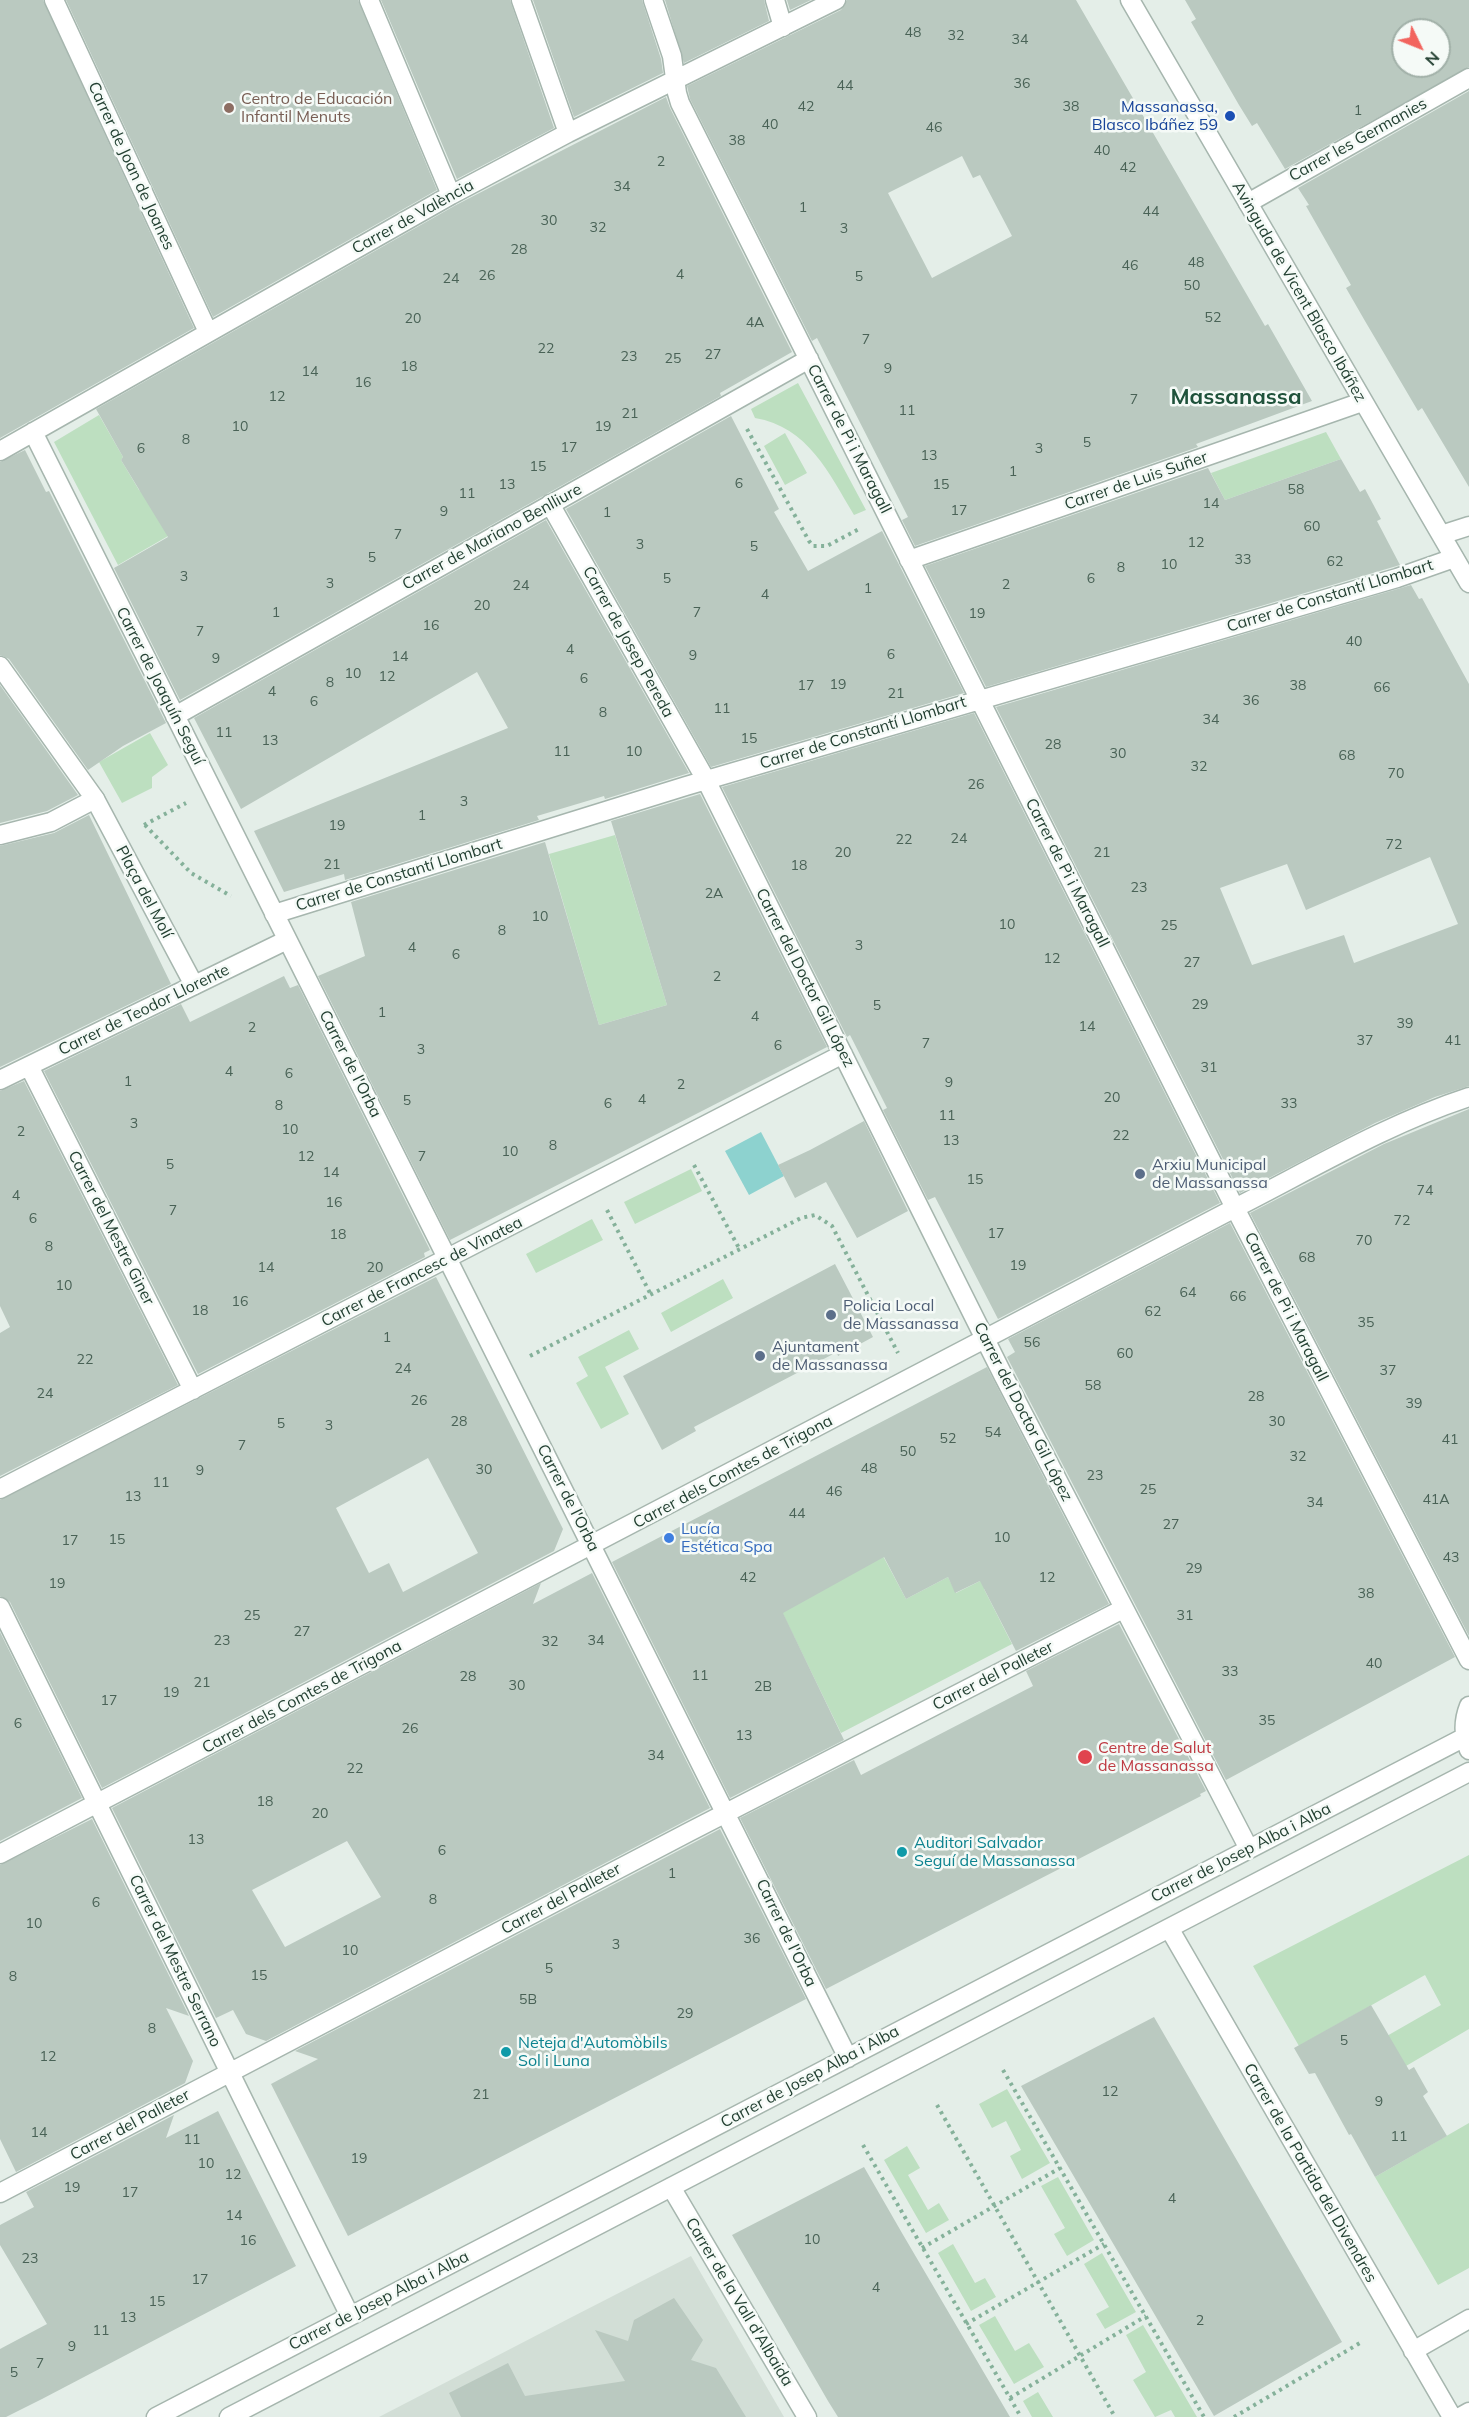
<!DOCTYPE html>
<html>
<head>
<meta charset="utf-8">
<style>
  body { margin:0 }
  #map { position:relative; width:1469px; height:2417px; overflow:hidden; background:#e4eee8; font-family:Mulish,sans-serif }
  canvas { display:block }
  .north { position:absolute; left:1391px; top:18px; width:60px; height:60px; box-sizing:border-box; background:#f5faf7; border:2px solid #a1b0a8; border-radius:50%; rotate:133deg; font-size:16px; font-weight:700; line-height:24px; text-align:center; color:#234032 }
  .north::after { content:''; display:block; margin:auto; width:21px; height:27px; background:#f2645e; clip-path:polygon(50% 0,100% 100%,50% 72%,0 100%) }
</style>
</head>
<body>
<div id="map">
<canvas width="1469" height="2417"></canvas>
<div class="north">N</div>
</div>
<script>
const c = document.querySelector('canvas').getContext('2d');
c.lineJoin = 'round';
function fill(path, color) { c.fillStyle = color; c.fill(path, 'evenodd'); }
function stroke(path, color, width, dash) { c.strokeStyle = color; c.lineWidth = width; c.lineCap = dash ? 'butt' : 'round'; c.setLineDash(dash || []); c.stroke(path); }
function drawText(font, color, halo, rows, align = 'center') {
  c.font = font + ' Mulish,sans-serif'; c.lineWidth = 5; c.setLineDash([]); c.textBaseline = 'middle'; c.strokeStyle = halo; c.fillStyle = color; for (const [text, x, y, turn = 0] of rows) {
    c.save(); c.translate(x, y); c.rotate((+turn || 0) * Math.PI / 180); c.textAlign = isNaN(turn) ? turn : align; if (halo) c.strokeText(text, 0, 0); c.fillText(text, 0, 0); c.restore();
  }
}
fill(new Path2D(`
  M 691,2256 L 784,2417 L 379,2417 L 570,2318 Z`), '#d2ded6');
fill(new Path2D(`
  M 798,383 L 866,510 L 854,515 C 829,473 808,427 755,418 L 751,409 Z
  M 99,415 L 123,457 L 121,460 L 139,490 L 201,517 L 118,565 L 54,442 Z
  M 1326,432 L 1341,459 L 1225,500 L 1211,473 Z
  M 785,433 L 807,473 L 785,485 L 764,446 Z
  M 150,733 L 168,765 L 152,777 L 152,788 L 122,803 L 99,762 Z
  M 615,835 L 667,1005 L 599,1025 L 549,854 Z
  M 691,1169 L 702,1191 L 635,1224 L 624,1202 Z
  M 592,1219 L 603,1240 L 536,1273 L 526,1254 Z
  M 723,1279 L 733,1298 L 671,1332 L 661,1313 Z
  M 629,1330 L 639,1349 L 605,1367 L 629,1414 L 601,1429 L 576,1383 L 588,1376 L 578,1357 Z
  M 883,1556 L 906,1599 L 948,1577 L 956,1593 L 992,1575 L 984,1589 L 1012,1644 L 841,1733 L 782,1612 Z
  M 1469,1855 L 1469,2029 L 1406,2066 L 1317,2076 L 1441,2005 L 1425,1975 L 1299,2046 L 1253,1966 Z
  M 1007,2089 L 1050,2163 L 1022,2179 L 1010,2156 L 1021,2150 L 1006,2121 L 992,2128 L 979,2104 Z
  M 1469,2123 L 1469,2268 L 1438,2285 L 1375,2177 Z
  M 907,2146 L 920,2168 L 908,2175 L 928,2210 L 939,2203 L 949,2220 L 926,2233 L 884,2160 Z
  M 1058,2177 L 1094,2240 L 1067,2256 L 1054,2234 L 1065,2228 L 1041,2186 Z
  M 953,2244 L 975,2283 L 985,2278 L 996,2297 L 971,2311 L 938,2253 Z
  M 1102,2253 L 1136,2312 L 1105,2329 L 1096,2314 L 1109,2307 L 1084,2264 Z
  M 995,2316 L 1015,2351 L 1029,2343 L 1044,2367 L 1014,2384 L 979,2325 Z
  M 1143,2325 L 1197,2417 L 1175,2417 L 1171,2410 L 1155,2417 L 1133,2380 L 1146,2372 L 1126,2335 Z
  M 1038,2392 L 1053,2417 L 1032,2417 L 1023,2401 Z`), '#bddfc0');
fill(new Path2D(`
  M 761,1132 L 784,1176 L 749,1195 L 725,1151 Z`), '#8dd2cf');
fill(new Path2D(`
  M 0,0 L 43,0 L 194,328 L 0,438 Z
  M 66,0 L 358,0 L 437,190 L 213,317 Z
  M 381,0 L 510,0 L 554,128 L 457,179 Z
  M 533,0 L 642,0 L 661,59 L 663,73 L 574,117 Z
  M 665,0 L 764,0 L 769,21 L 684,63 Z
  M 787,0 L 811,0 L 790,10 Z
  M 847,0 L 1076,0 L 1265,326 L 1268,324 L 1312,401 L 1196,444 L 1198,447 L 915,546 L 902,520 L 908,517 L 817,338 L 812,341 L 690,99 L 687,86 L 841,10 ZM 962,156 L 973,178 L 980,175 L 1012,236 L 932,278 L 888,193 Z
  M 1185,0 L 1469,0 L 1469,67 L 1285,169 L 1257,123 L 1252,126 L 1239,105 L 1191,22 L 1196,19 ZM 1403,30 L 1439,30 L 1439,66 L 1403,66 Z
  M 1469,91 L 1469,487 L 1422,408 L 1418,411 L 1365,321 L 1346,288 L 1351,285 L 1306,206 L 1309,205 L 1298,188 Z
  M 666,97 L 670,108 L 792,352 L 720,393 L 721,396 L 180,700 L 114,568 L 168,537 L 121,460 L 123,457 L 96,409 L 456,205 Z
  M 731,416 L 779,509 L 774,512 L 808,571 L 882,531 L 964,693 L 711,767 L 566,509 Z
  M 25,450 L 46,492 L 49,491 L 166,723 L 123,746 L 88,770 L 9,659 L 0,655 L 0,462 Z
  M 1341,459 L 1360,492 L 1365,489 L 1381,519 L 1377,521 L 1400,565 L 986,687 L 925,566 L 1208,468 L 1225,500 Z
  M 546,520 L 689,773 L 605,799 L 604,796 L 537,816 L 539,820 L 345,880 L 344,874 L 284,892 L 254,831 L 508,728 L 477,672 L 241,809 L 194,718 Z
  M 1411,585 L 1419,599 L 1422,598 L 1469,684 L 1469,1086 L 1435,1097 L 1375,1123 L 1240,1193 L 996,707 ZM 1430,857 L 1458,924 L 1354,963 L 1344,935 L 1252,965 L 1220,888 L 1287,864 L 1306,910 Z
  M 0,685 L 78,795 L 47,811 L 0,823 Z
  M 974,713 L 1220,1203 L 998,1319 L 935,1197 L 928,1200 L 883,1110 L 887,1108 L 850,1035 L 847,1037 L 722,787 Z
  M 700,794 L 827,1047 L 450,1240 L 318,976 L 365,956 L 351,902 L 545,842 L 599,1025 L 667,1005 L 611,821 Z
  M 89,815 L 171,984 L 0,1067 L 0,846 L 54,833 Z
  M 284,976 L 290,988 L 298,985 L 430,1250 L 424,1253 L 425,1257 L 198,1374 L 44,1071 L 181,1004 L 190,1022 Z
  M 24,1081 L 178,1385 L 0,1476 L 0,1333 L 10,1327 L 0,1306 L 0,1091 Z
  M 1469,1109 L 1469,1636 L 1250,1213 L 1384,1144 Z
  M 864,1121 L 908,1211 L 857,1238 L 826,1182 L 795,1198 L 778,1165 L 810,1150 Z
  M 1230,1223 L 1455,1657 L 1226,1780 L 1007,1357 L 1015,1352 L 1008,1339 Z
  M 835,1264 L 873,1337 L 838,1356 L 837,1352 L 694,1427 L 696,1431 L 662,1450 L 623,1376 Z
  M 436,1277 L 563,1529 L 554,1551 L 102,1788 L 10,1602 L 0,1596 L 0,1500 ZM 428,1458 L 478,1553 L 403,1592 L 389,1563 L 369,1573 L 336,1508 Z
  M 987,1367 L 1109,1604 L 1016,1651 L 980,1581 L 955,1593 L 948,1577 L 906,1599 L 884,1557 L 783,1613 L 844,1740 L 730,1798 L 612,1562 Z
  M 592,1573 L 710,1808 L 266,2041 L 246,2034 L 233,2010 L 216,2018 L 112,1808 L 541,1583 L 533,1604 ZM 347,1841 L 381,1897 L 285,1947 L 252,1890 Z
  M 1119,1624 L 1206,1791 L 1200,1794 L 1201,1796 L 826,1989 L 740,1818 L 854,1760 L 861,1775 L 1033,1686 L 1026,1671 Z
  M 0,1632 L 82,1798 L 0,1841 Z
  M 92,1819 L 189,2016 L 166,2008 L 193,2061 L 185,2083 L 16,2172 L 0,2139 L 0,1865 Z
  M 720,1829 L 806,1999 L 348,2236 L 271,2084 L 318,2059 L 295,2051 Z
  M 1371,2005 L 1409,2070 L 1414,2067 L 1428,2092 L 1423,2096 L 1447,2136 L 1375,2177 L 1351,2134 L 1349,2135 L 1315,2073 L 1309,2074 L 1294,2048 Z
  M 1154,2017 L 1342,2342 L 1214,2416 L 1021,2086 Z
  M 218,2111 L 296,2266 L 42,2399 L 6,2417 L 0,2417 L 0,2349 L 47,2324 L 0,2245 L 0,2225 L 34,2207 L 26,2192 L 174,2115 L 166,2138 Z
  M 864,2167 L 902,2233 L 1010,2417 L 838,2417 L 828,2401 L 732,2235 Z
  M 674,2298 L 703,2340 L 691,2360 L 716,2368 L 746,2417 L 461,2417 L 449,2393 L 508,2363 L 525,2396 L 625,2381 L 595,2330 L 628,2341 L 634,2320 Z`), '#bac9c0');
const pedestrian = new Path2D(`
  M 95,799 L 194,985`);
const minor = new Path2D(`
  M 54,0 L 208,332
  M 369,0 L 451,195
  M 521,0 L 568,133
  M 653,0 L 672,56 L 677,93 L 680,103 L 1235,1208 L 1469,1660
  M 775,0 L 783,27
  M 1248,203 L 1469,78
  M 33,432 L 848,2058
  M 0,451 L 451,195 L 568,133 L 836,0
  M 550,504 L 706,780 L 1003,1375 L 1249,1849
  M 909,560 L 1362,402
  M 0,666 L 95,799 L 51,822 L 0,835
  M 175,716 L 809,359
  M 274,914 L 686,786 L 1397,578 L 1454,558
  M 29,1066 L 193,1390
  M 0,1080 L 287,940
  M 0,1489 L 843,1054
  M 0,1607 L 350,2316
  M 1469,1706 C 1463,1721 1463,1735 1469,1750
  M 0,1854 L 1235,1208 C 1310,1170 1389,1123 1469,1097
  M 1169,1928 L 1452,2417
  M 671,2187 L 807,2417
  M 0,2193 L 689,1832 L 1123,1609
  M 1413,2351 L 1469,2319
  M 156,2417 L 1465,1737
  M 229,2417 L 1469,1772
  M 1460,2417 L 1469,2412`);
const tertiary = new Path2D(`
  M 1130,0 L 1469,583
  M 1441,535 L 1469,526`);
stroke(pedestrian, '#a6b6ae', 21);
stroke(minor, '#a6b6ae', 21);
stroke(tertiary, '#a6b6ae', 21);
stroke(new Path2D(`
  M 747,429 L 809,541 L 813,546 L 827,546 L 861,528
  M 144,825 L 186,803
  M 145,825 L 191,873 L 231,896
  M 694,1165 L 740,1250
  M 607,1210 L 651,1295
  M 530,1356 L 801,1218 L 815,1215 L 832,1226 L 898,1353
  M 1003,2070 L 1204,2417
  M 937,2105 L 1115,2417
  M 863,2145 L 1021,2417
  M 922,2248 L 1060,2168
  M 966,2324 L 1104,2244
  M 1010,2398 L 1146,2316
  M 1234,2417 L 1360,2343`), '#85b19a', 4, [3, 4.5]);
stroke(pedestrian, '#fff', 18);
stroke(minor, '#fff', 18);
stroke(tertiary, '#fff', 18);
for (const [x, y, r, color] of [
  [229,108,6,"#8d6e63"],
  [1230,116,6,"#1a4fb4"],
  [1140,1174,6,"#5c6f8a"],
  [831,1315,6,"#5c6f8a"],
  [760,1356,6,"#5c6f8a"],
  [669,1538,6,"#3f7fe0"],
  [1085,1757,8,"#e0444e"],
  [902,1852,6,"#0f9aa8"],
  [506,2052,6,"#0f9aa8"]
]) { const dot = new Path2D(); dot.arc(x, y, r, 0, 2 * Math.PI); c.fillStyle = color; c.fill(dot); stroke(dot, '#f5faf7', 2); }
drawText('14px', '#496256', null, [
  ["48",913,33],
  ["32",956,36],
  ["34",1020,40],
  ["36",1022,84],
  ["44",845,86],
  ["42",806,107],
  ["38",1071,107],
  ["1",1358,111],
  ["40",770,125],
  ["46",934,128],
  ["38",737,141],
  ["40",1102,151],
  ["2",661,162],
  ["42",1128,168],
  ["34",622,187],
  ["1",803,208],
  ["44",1151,212],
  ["30",549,221],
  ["32",598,228],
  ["3",844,229],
  ["28",519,250],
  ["48",1196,263],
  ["46",1130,266],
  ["4",680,275],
  ["26",487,276],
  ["5",859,277],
  ["24",451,279],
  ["50",1192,286],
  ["52",1213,318],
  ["20",413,319],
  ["4A",755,323],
  ["7",866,340],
  ["22",546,349],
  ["27",713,355],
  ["23",629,357],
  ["25",673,359],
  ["18",409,367],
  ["9",888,369],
  ["14",310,372],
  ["16",363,383],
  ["12",277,397],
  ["7",1134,400],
  ["11",907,411],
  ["21",630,414],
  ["10",240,427],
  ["19",603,427],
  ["8",186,440],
  ["5",1087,443],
  ["17",569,448],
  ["6",141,449],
  ["3",1039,449],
  ["13",929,456],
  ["15",538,467],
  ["1",1013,472],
  ["6",739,484],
  ["13",507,485],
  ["15",941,485],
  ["58",1296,490],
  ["11",467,494],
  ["14",1211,504],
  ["17",959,511],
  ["9",444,512],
  ["1",607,513],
  ["60",1312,527],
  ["7",398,535],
  ["12",1196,543],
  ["3",640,545],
  ["5",754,547],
  ["5",372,558],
  ["33",1243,560],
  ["62",1335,562],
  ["10",1169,565],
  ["8",1121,568],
  ["3",184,577],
  ["5",667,579],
  ["6",1091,579],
  ["3",330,584],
  ["2",1006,585],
  ["24",521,586],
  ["1",868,589],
  ["4",765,595],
  ["20",482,606],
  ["1",276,613],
  ["7",697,613],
  ["19",977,614],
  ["16",431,626],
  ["7",200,632],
  ["40",1354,642],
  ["4",570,650],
  ["6",891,655],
  ["9",693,656],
  ["14",400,657],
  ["9",216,659],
  ["10",353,674],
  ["12",387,677],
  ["6",584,679],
  ["8",330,683],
  ["19",838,685],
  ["17",806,686],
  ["38",1298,686],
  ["66",1382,688],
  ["4",272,692],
  ["21",896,694],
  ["36",1251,701],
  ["6",314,702],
  ["11",722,709],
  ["8",603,713],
  ["34",1211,720],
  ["11",224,733],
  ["15",749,739],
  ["13",270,741],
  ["28",1053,745],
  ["11",562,752],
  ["10",634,752],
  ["30",1118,754],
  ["68",1347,756],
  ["32",1199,767],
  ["70",1396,774],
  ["26",976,785],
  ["3",464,802],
  ["1",422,816],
  ["19",337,826],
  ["24",959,839],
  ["22",904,840],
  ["72",1394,845],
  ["20",843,853],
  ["21",1102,853],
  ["21",332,865],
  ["18",799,866],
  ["23",1139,888],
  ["2A",714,894],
  ["10",540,917],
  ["10",1007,925],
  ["25",1169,926],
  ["8",502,931],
  ["3",859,946],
  ["4",412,948],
  ["6",456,955],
  ["12",1052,959],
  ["27",1192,963],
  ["2",717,977],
  ["29",1200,1005],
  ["5",877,1006],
  ["1",382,1013],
  ["4",755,1017],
  ["39",1405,1024],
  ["14",1087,1027],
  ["2",252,1028],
  ["37",1365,1041],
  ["41",1453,1041],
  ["7",926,1044],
  ["6",778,1046],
  ["3",421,1050],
  ["31",1209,1068],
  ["4",229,1072],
  ["6",289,1074],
  ["1",128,1082],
  ["9",949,1083],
  ["2",681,1085],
  ["20",1112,1098],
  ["4",642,1100],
  ["5",407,1101],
  ["6",608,1104],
  ["33",1289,1104],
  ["8",279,1106],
  ["11",947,1116],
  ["3",134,1124],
  ["10",290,1130],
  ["2",21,1132],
  ["22",1121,1136],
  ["13",951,1141],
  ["8",553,1146],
  ["10",510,1152],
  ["12",306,1157],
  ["7",422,1157],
  ["5",170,1165],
  ["14",331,1173],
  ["15",975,1180],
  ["74",1425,1191],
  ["4",16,1196],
  ["16",334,1203],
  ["7",173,1211],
  ["6",33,1219],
  ["72",1402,1221],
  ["17",996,1234],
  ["18",338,1235],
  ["70",1364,1241],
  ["8",49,1247],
  ["68",1307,1258],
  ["19",1018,1266],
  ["14",266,1268],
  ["20",375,1268],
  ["10",64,1286],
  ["64",1188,1293],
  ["66",1238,1297],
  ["16",240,1302],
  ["18",200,1311],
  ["62",1153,1312],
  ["35",1366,1323],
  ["1",387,1338],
  ["56",1032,1343],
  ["60",1125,1354],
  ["22",85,1360],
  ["24",403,1369],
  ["37",1388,1371],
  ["58",1093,1386],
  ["24",45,1394],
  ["28",1256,1397],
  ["26",419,1401],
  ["39",1414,1404],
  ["28",459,1422],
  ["30",1277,1422],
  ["5",281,1424],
  ["3",329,1426],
  ["54",993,1433],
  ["52",948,1439],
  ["41",1450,1440],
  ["7",242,1446],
  ["50",908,1452],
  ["32",1298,1457],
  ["48",869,1469],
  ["30",484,1470],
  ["9",200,1471],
  ["23",1095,1476],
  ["11",161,1483],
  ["25",1148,1490],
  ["46",834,1492],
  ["13",133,1497],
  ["41A",1436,1500],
  ["34",1315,1503],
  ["44",797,1514],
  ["27",1171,1525],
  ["10",1002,1538],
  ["15",117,1540],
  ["17",70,1541],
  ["43",1451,1558],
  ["29",1194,1569],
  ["42",748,1578],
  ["12",1047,1578],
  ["19",57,1584],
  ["38",1366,1594],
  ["25",252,1616],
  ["31",1185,1616],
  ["27",302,1632],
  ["23",222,1641],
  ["34",596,1641],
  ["32",550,1642],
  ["40",1374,1664],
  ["33",1230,1672],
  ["11",700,1676],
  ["28",468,1677],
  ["21",202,1683],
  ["30",517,1686],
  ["2B",763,1687],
  ["19",171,1693],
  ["17",109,1701],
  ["35",1267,1721],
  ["6",18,1724],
  ["26",410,1729],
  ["13",744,1736],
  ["34",656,1756],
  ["22",355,1769],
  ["18",265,1802],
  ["20",320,1814],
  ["13",196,1840],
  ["6",442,1851],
  ["1",672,1874],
  ["8",433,1900],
  ["6",96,1903],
  ["10",34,1924],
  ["36",752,1939],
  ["3",616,1945],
  ["10",350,1951],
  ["5",549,1969],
  ["15",259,1976],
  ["8",13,1977],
  ["5B",528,2000],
  ["29",685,2014],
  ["8",152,2029],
  ["5",1344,2041],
  ["12",48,2057],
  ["12",1110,2092],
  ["21",481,2095],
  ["9",1379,2102],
  ["14",39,2133],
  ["11",1399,2137],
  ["11",192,2140],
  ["19",359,2159],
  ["10",206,2164],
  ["12",233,2175],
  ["19",72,2188],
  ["17",130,2193],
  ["4",1172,2199],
  ["14",234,2216],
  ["10",812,2240],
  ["16",248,2241],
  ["23",30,2259],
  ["17",200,2280],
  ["4",876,2288],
  ["15",157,2302],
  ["13",128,2318],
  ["2",1200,2321],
  ["11",101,2331],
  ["9",72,2347],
  ["7",40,2364],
  ["5",14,2373]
]);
drawText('16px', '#785e54', '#f5faf7', [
  ["Centro de Educación",241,99],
  ["Infantil Menuts",241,117]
], 'left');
drawText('16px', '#164399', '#f5faf7', [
  ["Massanassa,",1218,107],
  ["Blasco Ibáñez 59",1218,125]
], 'right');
drawText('16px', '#234032', '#f5faf7', [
  ["Carrer les Germanies",1358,140,-29],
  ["Carrer de Joan de Joanes",131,166,65],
  ["Carrer de València",413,217,-29],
  ["Avinguda de Vicent Blasco Ibáñez",1299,292,60],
  ["Carrer de Pi i Maragall",849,439,63],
  ["Carrer de Luis Suñer",1136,481,-19],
  ["Carrer de Mariano Benlliure",492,537,-29],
  ["Carrer de Constantí Llombart",1330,596,-17],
  ["Carrer de Josep Pereda",628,642,61],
  ["Carrer de Joaquín Seguí",160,686,63],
  ["Carrer de Constantí Llombart",863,733,-17],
  ["Carrer de Pi i Maragall",1067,873,63],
  ["Carrer de Constantí Llombart",399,875,-17],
  ["Plaça del Molí",144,892,62],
  ["Carrer del Doctor Gil López",805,978,63],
  ["Carrer de Teodor Llorente",144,1010,-26],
  ["Carrer de l'Orba",350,1064,63],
  ["Carrer del Mestre Giner",111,1228,63],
  ["Carrer de Francesc de Vinatea",422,1272,-27],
  ["Carrer de Pi i Maragall",1286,1307,63],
  ["Carrer del Doctor Gil López",1023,1412,63],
  ["Carrer dels Comtes de Trigona",733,1472,-28],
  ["Carrer de l'Orba",568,1498,63],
  ["Carrer del Palleter",993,1676,-27],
  ["Carrer dels Comtes de Trigona",302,1697,-28],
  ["Carrer de Josep Alba i Alba",1241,1853,-27],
  ["Carrer del Palleter",561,1899,-28],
  ["Carrer de l'Orba",786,1933,64],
  ["Carrer del Mestre Serrano",175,1961,64],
  ["Carrer de Josep Alba i Alba",810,2077,-28],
  ["Carrer del Palleter",130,2125,-28],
  ["Carrer de la Partida del Divendres",1310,2173,60],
  ["Carrer de Josep Alba i Alba",379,2301,-27],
  ["Carrer de la Vall d'Albaida",739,2302,59]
]);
drawText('16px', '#4e5e75', '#f5faf7', [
  ["Arxiu Municipal",1152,1165],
  ["de Massanassa",1152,1183],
  ["Policia Local",843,1306],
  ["de Massanassa",843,1324],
  ["Ajuntament",772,1347],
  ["de Massanassa",772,1365]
], 'left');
drawText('16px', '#366cbe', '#f5faf7', [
  ["Lucía",681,1529],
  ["Estética Spa",681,1547]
], 'left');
drawText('16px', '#be3a42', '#f5faf7', [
  ["Centre de Salut",1098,1748],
  ["de Massanassa",1098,1766]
], 'left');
drawText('16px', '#0d838f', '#f5faf7', [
  ["Auditori Salvador",914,1843],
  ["Seguí de Massanassa",914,1861],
  ["Neteja d'Automòbils",518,2043],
  ["Sol i Luna",518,2061]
], 'left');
drawText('bold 22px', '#1f523b', '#f5faf7', [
  ["Massanassa",1236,397]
]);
</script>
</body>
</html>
